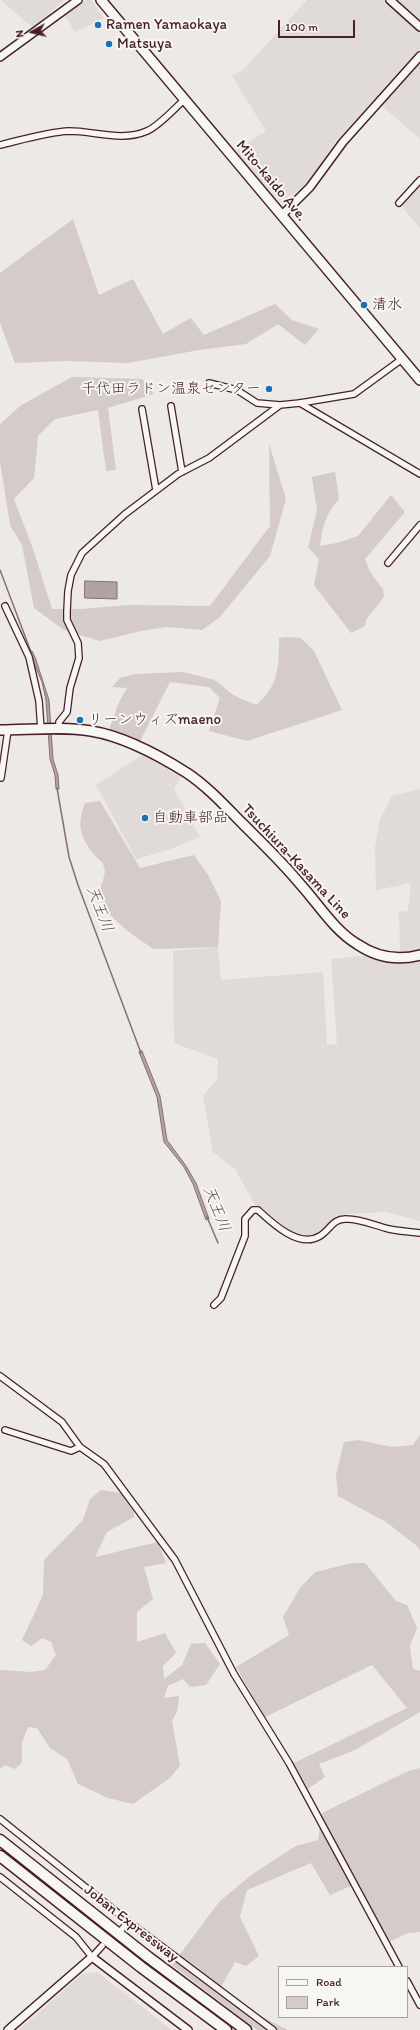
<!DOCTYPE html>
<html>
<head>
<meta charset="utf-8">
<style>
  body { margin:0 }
  #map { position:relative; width:420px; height:2030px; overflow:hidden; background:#ece9e6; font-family:Itim,sans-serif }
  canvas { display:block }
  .legend { position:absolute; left:278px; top:1966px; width:130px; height:52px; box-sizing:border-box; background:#f6f6f2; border:1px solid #b1a0a2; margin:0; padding:5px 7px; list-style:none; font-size:12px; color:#4a1f2b }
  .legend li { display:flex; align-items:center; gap:8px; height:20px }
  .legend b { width:20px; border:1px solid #b1a0a2 }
  .north { position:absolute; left:12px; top:12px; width:40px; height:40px; -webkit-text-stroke:3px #f6f6f2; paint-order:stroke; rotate:262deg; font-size:11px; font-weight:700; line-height:16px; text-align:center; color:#4a1f2b }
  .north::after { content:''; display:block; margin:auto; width:14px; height:18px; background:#4a1f2b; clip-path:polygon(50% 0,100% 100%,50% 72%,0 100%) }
  .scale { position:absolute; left:278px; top:20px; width:77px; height:18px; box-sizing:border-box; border:2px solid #4a1f2b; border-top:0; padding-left:5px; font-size:12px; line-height:14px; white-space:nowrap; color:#4a1f2b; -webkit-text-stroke:3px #f6f6f2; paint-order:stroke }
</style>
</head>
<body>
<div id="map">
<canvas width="420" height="2030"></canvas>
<ul class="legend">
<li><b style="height:5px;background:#f6f6f2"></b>Road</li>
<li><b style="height:11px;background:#d4cbca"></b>Park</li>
</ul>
<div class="north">N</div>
<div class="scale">100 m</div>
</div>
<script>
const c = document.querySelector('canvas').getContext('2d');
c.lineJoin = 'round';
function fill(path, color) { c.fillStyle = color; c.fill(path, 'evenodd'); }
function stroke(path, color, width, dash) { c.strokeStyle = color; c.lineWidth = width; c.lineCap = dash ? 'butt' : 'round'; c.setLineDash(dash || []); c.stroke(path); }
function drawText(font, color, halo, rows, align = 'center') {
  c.font = font + ' Itim,"Klee One",sans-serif'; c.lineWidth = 4; c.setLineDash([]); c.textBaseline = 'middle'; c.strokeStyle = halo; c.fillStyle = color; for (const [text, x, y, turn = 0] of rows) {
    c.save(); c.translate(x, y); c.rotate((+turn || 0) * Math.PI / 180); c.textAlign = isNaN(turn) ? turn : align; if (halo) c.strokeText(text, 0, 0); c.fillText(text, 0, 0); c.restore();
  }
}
fill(new Path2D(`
  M 1,0 L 64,0 L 33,28 Z
  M 86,0 L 91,0 L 104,18 L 75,32 L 64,14 Z
  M 307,0 L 387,0 L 420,30 L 420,49 L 336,141 L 309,181 L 284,202 L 281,203 L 236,151 L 266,131 L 232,76 L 243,70 Z
  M 394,0 L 420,0 L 420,24 Z
  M 420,61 L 420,139 L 381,105 Z
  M 420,184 L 420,228 L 403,208 L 403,202 Z
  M 142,755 L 181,777 L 174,789 L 200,837 L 165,851 L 136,859 L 96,785 Z
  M 420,789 L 420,950 L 400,952 L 399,912 L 408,911 L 411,883 L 376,890 L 375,847 L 380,819 L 392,796 Z
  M 218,947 L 221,980 L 323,972 L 327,1045 L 337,1044 L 331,959 L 370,955 L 392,962 L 420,958 L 420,1221 L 386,1212 L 347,1214 L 335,1218 L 321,1233 L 307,1237 L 292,1234 L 269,1218 L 255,1205 L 235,1169 L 213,1152 L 203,1096 L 217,1079 L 218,1059 L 174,1043 L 173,951 Z
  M 97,1972 L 172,2030 L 19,2030 L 82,1974 Z`), '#e0dad8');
fill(new Path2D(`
  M 73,219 L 99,295 L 133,279 L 163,334 L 191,318 L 204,335 L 275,304 L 292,320 L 319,329 L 305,345 L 278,324 L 246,344 L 199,350 L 128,363 L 67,361 L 15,363 L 0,323 L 0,273 Z
  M 72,377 L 142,379 L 154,394 L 108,408 L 116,470 L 106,471 L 98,410 L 55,419 L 38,436 L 34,478 L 14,499 L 33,549 L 52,609 L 80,609 L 130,605 L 210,606 L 270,526 L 269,444 L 286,499 L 270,556 L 219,618 L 202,630 L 166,627 L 141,631 L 100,641 L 64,630 L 34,608 L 22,545 L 10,525 L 0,461 L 0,424 L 20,406 Z
  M 335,472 L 339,499 C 326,513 322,528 320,546 L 337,543 L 358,536 L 391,495 L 405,512 L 365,559 L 370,572 L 383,589 L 384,597 L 366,620 L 365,626 L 351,633 L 314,585 L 319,559 L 308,547 L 317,510 L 312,477 Z
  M 285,637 L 301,638 L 314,651 L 342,710 L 247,741 L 209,731 L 220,698 L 209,687 L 170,682 L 140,741 L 109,730 L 119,702 L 127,688 L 112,687 L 120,678 L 135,674 L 183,672 L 215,680 L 233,695 L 256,705 C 279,686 279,666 279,638 Z
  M 100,801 L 140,868 L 194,855 L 208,875 L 221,901 L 218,947 L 153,949 C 137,937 97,913 100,891 C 101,882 108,874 103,864 C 102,861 97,858 95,856 C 79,836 77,825 85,803 Z
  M 420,1435 L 420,1550 L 417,1546 L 386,1522 L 338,1496 L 336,1475 L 344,1442 L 358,1440 L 392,1447 L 413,1445 Z
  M 101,1490 L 121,1493 L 134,1512 L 134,1517 L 107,1532 L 95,1557 L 158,1542 L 166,1563 L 144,1567 L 153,1599 L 137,1612 L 137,1642 L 165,1633 L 176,1653 L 163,1666 L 164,1679 L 182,1665 L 191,1644 L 205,1643 L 220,1664 L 206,1685 L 190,1687 L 183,1679 L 168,1686 L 164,1698 L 179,1696 L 177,1712 L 172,1721 L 180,1766 L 170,1778 L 133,1804 L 108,1798 L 78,1784 L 67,1759 L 50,1748 L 37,1728 L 28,1727 L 22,1742 L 22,1762 L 15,1769 L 5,1765 L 0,1769 L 0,1670 L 31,1672 L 45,1670 L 56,1655 L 51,1642 L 42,1638 L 31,1646 L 22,1640 L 43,1595 L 44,1560 L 83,1520 L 90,1499 Z
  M 352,1563 L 365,1563 L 396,1601 L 407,1605 L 417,1628 L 410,1646 L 413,1669 L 420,1671 L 420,1712 L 355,1750 L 319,1764 L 325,1777 L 308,1789 L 294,1763 L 407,1708 L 372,1665 L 265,1717 L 236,1667 L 289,1635 L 283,1617 L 300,1588 L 315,1572 Z
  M 420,1768 L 420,1932 L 408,1933 L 389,1942 L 358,1883 L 330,1895 L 311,1863 L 247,1890 L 240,1917 L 259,1956 L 246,1966 L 235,1962 L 221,1987 L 221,1996 L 288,2030 L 257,2030 L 172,1965 L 219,1902 L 251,1875 L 296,1846 L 318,1840 L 322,1813 L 406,1772 Z`), '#d4cbca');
const water = new Path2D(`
  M 85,581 L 117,582 L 117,599 L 85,598 Z
  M 29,651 L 32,651 L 35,657 L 49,700 L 53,759 L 58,775 L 59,789 L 56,789 L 55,775 L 50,759 L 46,700 L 42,682 Z
  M 142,1051 L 160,1096 L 167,1140 L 186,1166 L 196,1183 L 209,1219 L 206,1220 L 193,1184 L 184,1167 L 164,1142 L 157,1097 L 139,1052 Z`);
fill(water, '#b1a2a3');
stroke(water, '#886e73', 1);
stroke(new Path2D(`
  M 0,570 L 31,652
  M 57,788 L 69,857 L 78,885 L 141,1053
  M 207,1217 L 218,1243`), '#886e73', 1.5);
const minor = new Path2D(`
  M 0,145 C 21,140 48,132 69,131 C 95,131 122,142 147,131 C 159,126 175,108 185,99
  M 399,203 L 420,180
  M 209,383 L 237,390 L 257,403 L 280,405
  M 300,403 L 420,474
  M 171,406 L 182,472
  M 142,409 L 156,490
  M 388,563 L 420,525
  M 5,606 L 29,657 L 39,701 L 41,730
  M 59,729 L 59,722 L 67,712 L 70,688 L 79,658 L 78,643 L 67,620 L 67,611 L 68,591 L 71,575 L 82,553 L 125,514 L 178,474 L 209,458 L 280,405 L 300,403 L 354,394 L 402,359
  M 1,778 L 8,730
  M 214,1305 L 221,1298 L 245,1236 L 245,1219 L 253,1210 L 258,1210 C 272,1223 299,1249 320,1236 C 330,1230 333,1218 347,1219 C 361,1219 376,1226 389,1229 C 399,1231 410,1232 420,1233
  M 0,1376 L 62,1422 L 80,1447 L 104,1464 L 175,1560 L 234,1674 L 289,1763 L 399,1967
  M 5,1430 L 71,1451 L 80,1447
  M 0,1819 L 129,1922 L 273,2030
  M 0,1877 L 76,1937 L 92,1957 L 102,1946
  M 122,1929 L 129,1922
  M 407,1981 L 420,2005`);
const tertiary = new Path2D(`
  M 390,0 L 420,27
  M 0,57 L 78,0
  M 282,215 L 310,187 L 343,142 L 420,56
  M 8,2030 L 92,1957 L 188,2030`);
const primary = new Path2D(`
  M 0,730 C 29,730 62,726 91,731 C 122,736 160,756 187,773 C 208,787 225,806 243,824 C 263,844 283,863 301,885 C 319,905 334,930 357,944 C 376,957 397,961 420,955`);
const trunk = new Path2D(`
  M 101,0 L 420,380`);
const motorway = new Path2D(`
  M 0,1840 L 148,1957 L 246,2030
  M 0,1856 L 141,1967 L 226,2030`);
stroke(minor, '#4a1f2b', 8);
stroke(tertiary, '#4a1f2b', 10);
stroke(primary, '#4a1f2b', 12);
stroke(trunk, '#4a1f2b', 12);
stroke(motorway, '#4a1f2b', 13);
stroke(minor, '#f6f6f2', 5.5);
stroke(tertiary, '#f6f6f2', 7);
stroke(primary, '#f6f6f2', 9);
stroke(trunk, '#f6f6f2', 9);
stroke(motorway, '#f6f6f2', 10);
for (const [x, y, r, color] of [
  [98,25,4,"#1f6fb2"],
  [109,44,4,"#1f6fb2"],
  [364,305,4,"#1f6fb2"],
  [269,389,4,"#1f6fb2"],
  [80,720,4,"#1f6fb2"],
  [145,818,4,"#1f6fb2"]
]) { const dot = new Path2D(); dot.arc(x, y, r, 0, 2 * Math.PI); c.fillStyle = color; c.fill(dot); stroke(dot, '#f6f6f2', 1.5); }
drawText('15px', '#4a1f2b', '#f6f6f2', [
  ["Ramen Yamaokaya",106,25],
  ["Matsuya",117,44],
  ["清水",372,305],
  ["千代田ラドン温泉センター",261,389,"right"],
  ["リーンウィズmaeno",88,720],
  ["自動車部品",153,818]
], 'left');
drawText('15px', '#4a1f2b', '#f6f6f2', [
  ["Mito-kaido Ave.",271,181,50],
  ["Tsuchiura-Kasama Line",296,862,47],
  ["Joban Expressway",131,1924,38]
]);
drawText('italic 16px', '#6e4d55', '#f6f6f2', [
  ["天王川",99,909,69],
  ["天王川",216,1209,68]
]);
</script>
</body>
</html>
